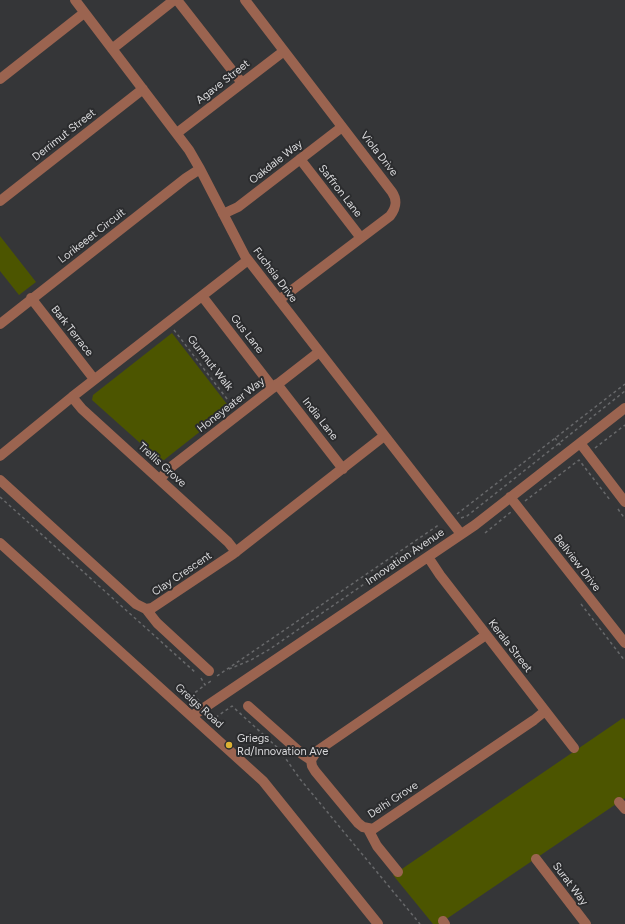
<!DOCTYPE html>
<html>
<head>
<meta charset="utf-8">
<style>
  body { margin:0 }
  canvas { display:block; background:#353638 }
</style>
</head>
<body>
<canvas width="625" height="924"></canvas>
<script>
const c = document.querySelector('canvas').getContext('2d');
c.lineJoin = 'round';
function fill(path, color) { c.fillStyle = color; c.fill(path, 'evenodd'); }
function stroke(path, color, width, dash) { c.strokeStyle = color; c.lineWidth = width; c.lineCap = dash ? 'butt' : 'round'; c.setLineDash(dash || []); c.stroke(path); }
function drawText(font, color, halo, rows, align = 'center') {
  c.font = font + ' Figtree,sans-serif'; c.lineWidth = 4; c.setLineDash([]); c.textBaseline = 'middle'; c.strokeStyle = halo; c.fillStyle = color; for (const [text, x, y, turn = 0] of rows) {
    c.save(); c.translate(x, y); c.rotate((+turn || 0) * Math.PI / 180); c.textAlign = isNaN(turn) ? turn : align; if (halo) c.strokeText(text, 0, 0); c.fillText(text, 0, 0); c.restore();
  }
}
fill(new Path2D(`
  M 0,236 L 36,282 L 19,295 L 0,271 Z
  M 172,333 L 230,408 L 164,460 L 158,459 L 92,400 L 93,395 Z
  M 623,718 L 625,720 L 625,798 L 439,924 L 433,924 L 393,875 Z`), '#4c5500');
stroke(new Path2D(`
  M 174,330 L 234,408
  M 555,438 L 561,446
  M 595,448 L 625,425
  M 0,497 L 196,673
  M 525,501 L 579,460 L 610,500
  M 618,509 L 625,519
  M 457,514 L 625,384
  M 461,518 L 467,516 L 625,391
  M 485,533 L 511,512
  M 581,604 L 625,661
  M 229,669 L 251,660 L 270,649 L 444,529
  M 217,676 L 440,524
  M 201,678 L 205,685 L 211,681
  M 199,701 L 193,694 L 205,685
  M 212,714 L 215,718 L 232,706 L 279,749 L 300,779 L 420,924`), '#67686a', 1.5, [3, 3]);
stroke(new Path2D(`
  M 75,0 L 189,150 L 200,169 L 245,256 L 461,534
  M 177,0 L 242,83
  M 245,0 L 392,192 C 398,201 396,208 390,216 L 279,300
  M 112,49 L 174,0
  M 0,79 L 84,13
  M 177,133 L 284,51
  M 300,159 L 361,238
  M 0,201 L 143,89
  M 223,214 L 238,207 L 342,127
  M 202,296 L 273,388
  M 31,298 L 94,379
  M 0,324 L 186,178 L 200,169
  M 277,384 L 343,469
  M 72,397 L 82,409 L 228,542 L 236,552
  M 580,443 L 625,502
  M 0,456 L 72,397 L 248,260
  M 160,479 L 171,467 L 319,352
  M 0,480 L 136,604 L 146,609 L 152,608 L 233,554 L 384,436
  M 510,497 L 625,643
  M 0,543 L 263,781 L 378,924
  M 428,557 L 440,575 L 574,748
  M 146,609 L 157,623 L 209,671
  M 486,635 L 317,751 L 311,760 L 312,766 L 315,771 L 358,823 L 363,827 L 373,829 L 534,720 L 545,711
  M 248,706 L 302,754 L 311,760
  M 192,716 L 475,525 L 625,408
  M 619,802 L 625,809
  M 368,829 L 377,846 L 398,872
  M 536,859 L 586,924
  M 443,921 L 445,924`), '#9b6450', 10);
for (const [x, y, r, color] of [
  [229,745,4,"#dcb233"]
]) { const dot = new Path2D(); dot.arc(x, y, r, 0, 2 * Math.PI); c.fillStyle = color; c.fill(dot); stroke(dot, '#2b2c2e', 1.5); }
drawText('11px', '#dadadc', '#2b2c2e', [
  ["Agave Street",223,82,-38],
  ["Derrimut Street",64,135,-38],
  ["Viola Drive",379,154,52],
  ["Oakdale Way",276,162,-38],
  ["Saffron Lane",340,191,52],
  ["Lorikeeet Circuit",92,236,-38],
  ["Fuchsia Drive",275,275,53],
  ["Bark Terrace",72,331,52],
  ["Gus Lane",247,334,52],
  ["Gumnut Walk",210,363,52],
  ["Honeyeater Way",231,405,-38],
  ["India Lane",320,419,52],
  ["Trellis Grove",162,465,42],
  ["Innovation Avenue",405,557,-34],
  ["Bellview Drive",577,563,52],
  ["Clay Crescent",182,574,-34],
  ["Kerala Street",510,646,52],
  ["Greigs Road",199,706,42],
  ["Delhi Grove",393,800,-33],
  ["Surat Way",570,884,53]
]);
drawText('11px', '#dadadc', '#2b2c2e', [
  ["Griegs",237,739],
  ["Rd/Innovation Ave",237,752]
], 'left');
</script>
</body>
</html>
